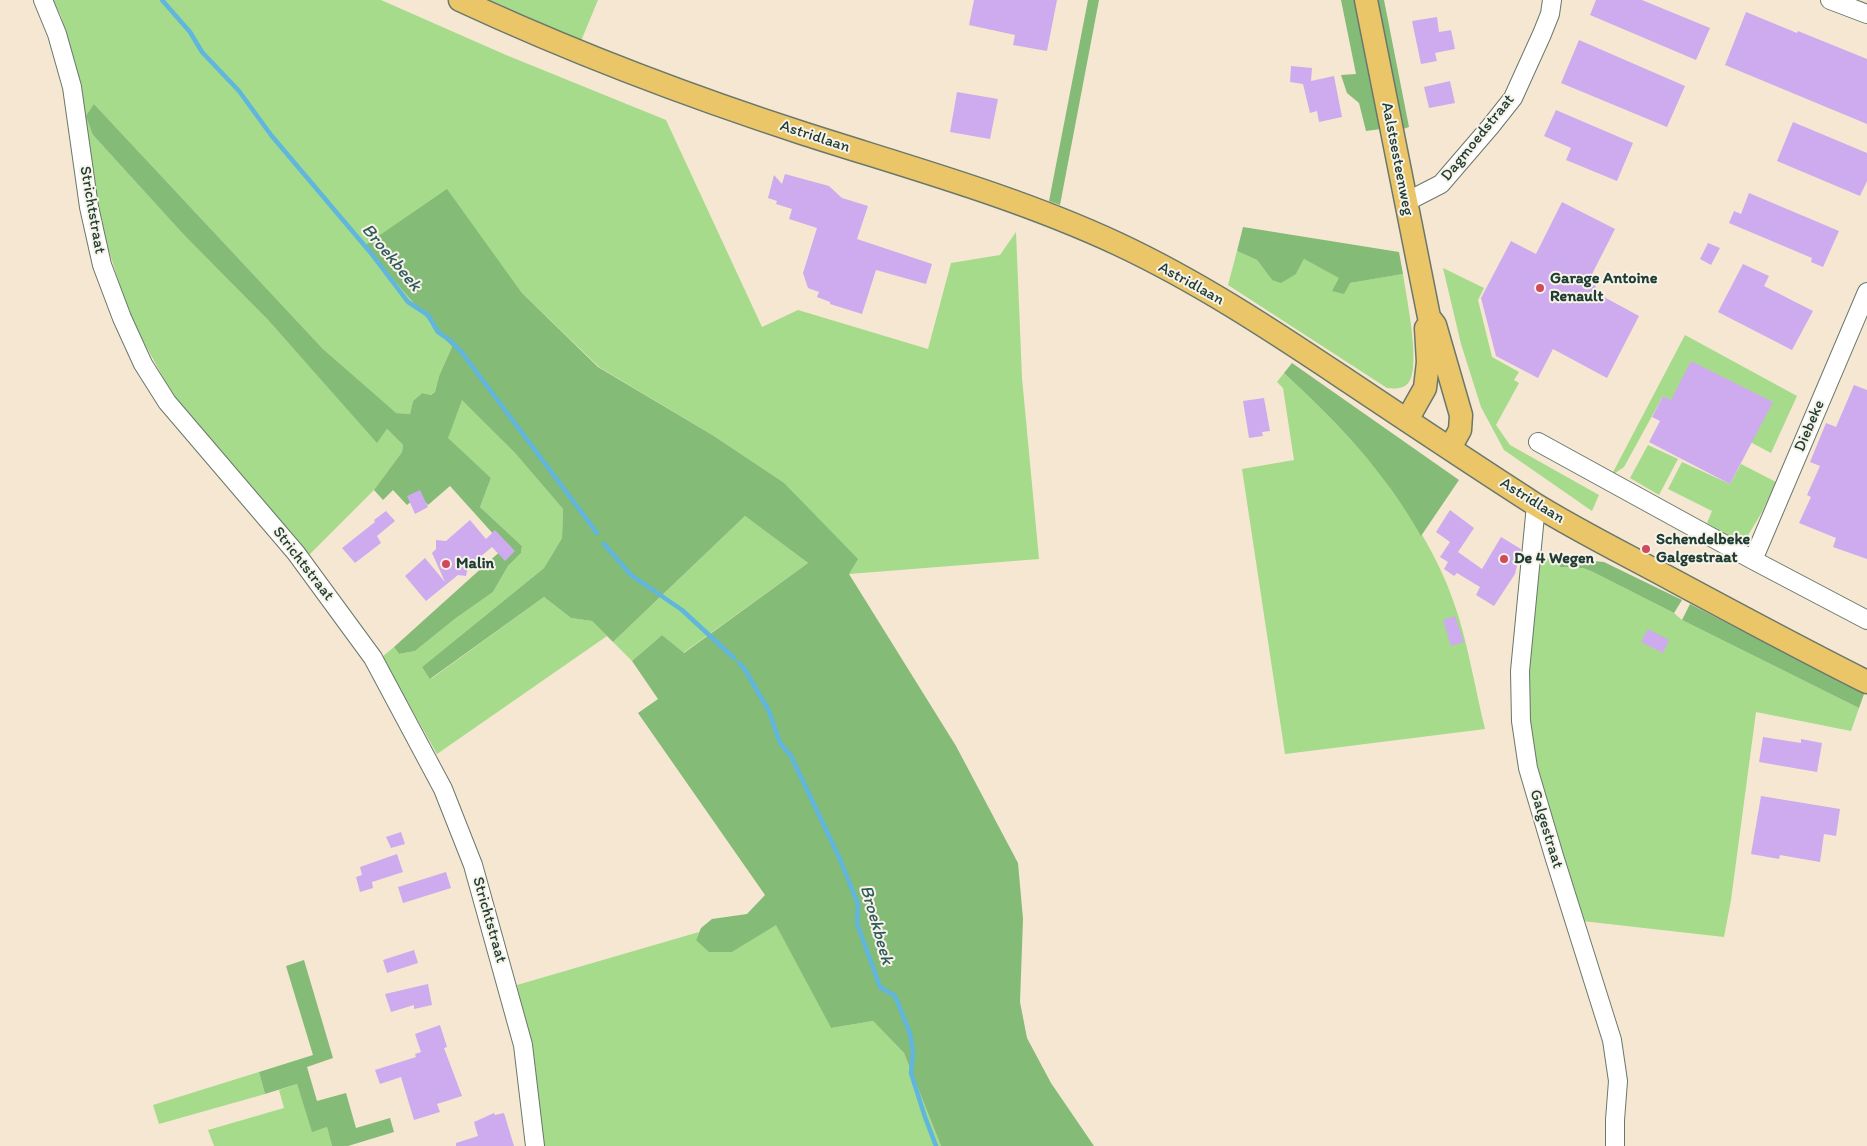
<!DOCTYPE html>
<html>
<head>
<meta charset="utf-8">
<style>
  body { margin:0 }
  canvas { display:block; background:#f5e7d2 }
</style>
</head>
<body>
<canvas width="1867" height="1146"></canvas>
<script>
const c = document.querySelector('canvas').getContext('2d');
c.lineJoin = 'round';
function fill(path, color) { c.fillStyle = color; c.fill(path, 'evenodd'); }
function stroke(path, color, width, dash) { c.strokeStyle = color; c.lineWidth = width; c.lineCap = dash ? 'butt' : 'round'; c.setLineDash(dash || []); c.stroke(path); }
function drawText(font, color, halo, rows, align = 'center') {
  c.font = font + ' Itim,sans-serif'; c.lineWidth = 4; c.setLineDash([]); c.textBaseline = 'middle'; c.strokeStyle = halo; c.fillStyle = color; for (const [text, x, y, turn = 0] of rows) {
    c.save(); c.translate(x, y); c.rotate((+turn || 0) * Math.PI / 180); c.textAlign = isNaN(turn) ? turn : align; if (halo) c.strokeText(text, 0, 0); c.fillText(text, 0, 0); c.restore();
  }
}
fill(new Path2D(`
  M 53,0 L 381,0 L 506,55 L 666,120 L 762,327 L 798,310 L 928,349 L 951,263 L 1000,255 L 1016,232 L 1022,378 L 1039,559 L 849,574 L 783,482 L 714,436 L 599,367 L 521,292 L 364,246 L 452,347 L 439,376 L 435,392 L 431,395 L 422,393 L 413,401 L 410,414 L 395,413 L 323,349 L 94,104 L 93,135 L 184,235 L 269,321 L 377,442 L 387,429 L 403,445 L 402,452 L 374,490 L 308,556 L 183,409 L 164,379 L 130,317 L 108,248 L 96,196 L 80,83 L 61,16 Z
  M 490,0 L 598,0 L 581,41 Z
  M 1237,251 L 1257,260 L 1272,280 L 1296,274 L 1304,259 L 1350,283 L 1403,274 C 1406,295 1421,365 1409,382 C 1404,389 1395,389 1387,388 L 1228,285 Z
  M 1443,268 L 1484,288 L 1478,300 L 1492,357 L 1519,372 L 1514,380 L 1519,383 L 1496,425 L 1510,445 L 1599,495 L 1592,511 L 1504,450 L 1481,407 L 1461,344 Z
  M 1685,335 L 1797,396 L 1771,453 L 1663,396 L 1624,467 L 1611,476 Z
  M 1284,373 C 1356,439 1431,522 1459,618 C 1470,655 1476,693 1485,729 L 1285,754 L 1242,469 L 1294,460 L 1283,388 L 1277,382 Z
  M 462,399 L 515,453 L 563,509 L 562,538 L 544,568 L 422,667 L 431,679 L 544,597 L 571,618 L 592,621 L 607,636 L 437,754 L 382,657 L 394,647 L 399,654 L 415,651 L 456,618 L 493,592 L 508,566 L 521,553 L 522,546 L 480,507 L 491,478 L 447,438 Z
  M 1648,445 L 1678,459 L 1659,495 L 1630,478 Z
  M 1682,462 L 1730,484 L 1741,464 L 1776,482 L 1762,512 L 1747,537 L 1729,537 L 1707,523 L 1712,511 L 1668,489 Z
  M 745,516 L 808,563 L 683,653 L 662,635 L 632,661 L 613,642 Z
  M 1561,558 L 1560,567 L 1583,568 L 1593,572 L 1674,613 L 1682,620 L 1859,708 L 1851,731 L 1756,712 L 1731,900 L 1724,937 L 1582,921 L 1537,769 L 1527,717 L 1526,677 L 1537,559 Z
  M 776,924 L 831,1028 L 873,1021 L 904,1053 L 941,1146 L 544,1146 L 531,1053 L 517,985 L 699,932 L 696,940 L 732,952 Z
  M 259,1072 L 265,1094 L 159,1124 L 153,1105 Z
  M 297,1084 L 312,1131 L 327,1127 L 332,1146 L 214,1146 L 208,1130 L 284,1108 L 279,1090 Z`), '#a5db8b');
fill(new Path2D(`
  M 1088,0 L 1099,0 L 1060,205 L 1049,201 Z
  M 1341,0 L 1384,0 L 1409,127 L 1397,131 L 1384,66 L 1368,70 L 1381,129 L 1366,131 L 1359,103 L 1347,93 L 1341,75 L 1356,74 Z
  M 94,104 L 323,349 L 396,413 L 410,414 L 413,401 L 422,393 L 431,395 L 435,392 L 439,376 L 452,347 L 364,246 L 447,189 L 521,292 L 598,367 L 714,436 L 783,482 L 858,559 L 849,574 L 956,746 L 1018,863 L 1023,919 L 1020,1002 L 1027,1038 L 1051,1083 L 1094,1146 L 941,1146 L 904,1053 L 873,1021 L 831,1028 L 776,925 L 732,952 L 709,952 L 696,940 L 701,928 L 712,919 L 747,914 L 765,895 L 638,713 L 658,699 L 632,661 L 662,635 L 684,653 L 808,563 L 745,516 L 613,642 L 592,621 L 571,618 L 544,597 L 430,679 L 422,667 L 544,568 L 562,538 L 563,509 L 515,453 L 462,400 L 448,438 L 491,478 L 480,507 L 522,546 L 521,553 L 508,566 L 493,592 L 456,618 L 415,651 L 399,654 L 394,647 L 505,547 L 450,486 L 428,505 L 419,495 L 407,505 L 393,490 L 383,500 L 374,490 L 402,452 L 403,445 L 387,429 L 377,443 L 269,321 L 184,235 L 93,135 L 86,116 Z
  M 1243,227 L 1399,252 L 1403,274 L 1350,283 L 1344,294 L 1332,291 L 1339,278 L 1304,259 L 1296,274 L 1281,283 L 1272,280 L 1257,260 L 1237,251 Z
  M 1292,363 L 1459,480 L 1421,536 C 1386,473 1337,422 1284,373 Z
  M 1561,558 L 1604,562 L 1682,600 L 1674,613 L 1593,572 L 1583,568 L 1560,567 Z
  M 1690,604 L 1864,694 L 1859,708 L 1682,620 Z
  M 304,960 L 333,1058 L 307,1067 L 317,1101 L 346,1093 L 356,1128 L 390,1118 L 394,1132 L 348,1146 L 332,1146 L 327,1127 L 312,1132 L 297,1084 L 265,1094 L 259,1072 L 313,1055 L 286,966 Z`), '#84bb77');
stroke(new Path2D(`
  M 162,0 L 190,32 L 202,52 L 239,91 L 271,135 L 370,252 L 408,302 L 428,315 L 438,332 L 452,342 L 463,354 L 597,533
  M 604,544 L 631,575 L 682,610 L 734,658
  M 739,663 L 744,668 L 769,711 L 780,743 L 791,756 L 839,857 L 858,904 L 857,923 L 880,987 L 895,996 L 910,1033 L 913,1052 L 911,1073 L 925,1117 L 936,1146`), '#60b6dd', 4.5);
fill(new Path2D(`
  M 974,0 L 1057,0 L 1047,51 L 1013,45 L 1015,35 L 969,25 Z
  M 1596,0 L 1642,0 L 1710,28 L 1696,60 L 1590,15 Z
  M 1746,12 L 1797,33 L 1798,31 L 1867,59 L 1867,124 L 1725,65 Z
  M 1437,17 L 1439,32 L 1451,30 L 1455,49 L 1435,53 L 1437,61 L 1421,64 L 1412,21 Z
  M 1579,40 L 1685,86 L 1667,127 L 1561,83 Z
  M 1291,66 L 1312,68 L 1311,81 L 1334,76 L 1342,117 L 1319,122 L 1317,111 L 1310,113 L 1303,84 L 1290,82 Z
  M 1450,81 L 1455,103 L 1429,108 L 1424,87 Z
  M 957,92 L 998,99 L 990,139 L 950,132 Z
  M 1556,110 L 1633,143 L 1617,181 L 1566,160 L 1571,148 L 1544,136 Z
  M 1793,122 L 1867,153 L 1867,181 L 1860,196 L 1777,161 Z
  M 785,174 L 829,186 L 842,198 L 868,206 L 857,239 L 932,264 L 926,284 L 876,270 L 862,314 L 830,304 L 830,302 L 817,297 L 819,292 L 808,288 L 803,273 L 817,228 L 789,219 L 792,209 L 776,204 L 777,201 L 768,198 L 774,175 L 782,184 Z
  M 1749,193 L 1839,231 L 1823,267 L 1811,262 L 1812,258 L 1729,223 L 1734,211 L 1741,214 Z
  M 1562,202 L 1615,229 L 1588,282 L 1596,286 L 1593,291 L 1639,316 L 1607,378 L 1553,349 L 1538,378 L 1496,356 L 1481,298 L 1511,241 L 1536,254 Z
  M 1708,243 L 1720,248 L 1711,265 L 1700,259 Z
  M 1743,264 L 1769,276 L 1764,286 L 1813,311 L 1792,350 L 1718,312 Z
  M 1691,361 L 1773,402 L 1730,484 L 1649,442 L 1660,421 L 1652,417 L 1663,396 L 1671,400 Z
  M 1854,385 L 1867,390 L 1867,559 L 1833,547 L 1836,538 L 1799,523 L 1811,497 L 1807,495 L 1820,466 L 1810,462 L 1826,423 L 1836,427 Z
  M 1264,398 L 1270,431 L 1262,432 L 1263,436 L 1249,438 L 1243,401 Z
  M 420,490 L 428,507 L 415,514 L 407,496 Z
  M 1450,510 L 1474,528 L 1458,552 L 1482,569 L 1501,537 L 1521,549 L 1515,574 L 1494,606 L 1476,595 L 1480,587 L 1457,573 L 1454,576 L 1444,569 L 1448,562 L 1440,557 L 1450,542 L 1436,532 Z
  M 386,511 L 395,521 L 377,536 L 381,543 L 355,563 L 342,548 L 375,522 L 374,520 Z
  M 470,520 L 486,539 L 495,530 L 515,551 L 505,561 L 492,547 L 468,567 L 466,576 L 458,575 L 426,601 L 405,576 L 425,558 L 445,582 L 432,553 L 436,549 L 436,540 L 446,541 Z
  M 1455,616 L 1464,642 L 1451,646 L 1443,620 Z
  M 1648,629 L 1669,640 L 1663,653 L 1641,642 Z
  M 1763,737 L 1801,743 L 1801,739 L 1822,743 L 1817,772 L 1759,762 Z
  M 1761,796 L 1840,809 L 1836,836 L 1824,834 L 1820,862 L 1780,855 L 1779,859 L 1751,854 Z
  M 401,832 L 405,844 L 391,848 L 386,837 Z
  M 397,854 L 403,872 L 372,882 L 373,888 L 360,892 L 356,877 L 362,875 L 360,867 Z
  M 446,872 L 451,888 L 403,903 L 398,887 Z
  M 414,950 L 418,963 L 387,973 L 383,960 Z
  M 428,984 L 432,1005 L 414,1009 L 414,1005 L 391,1012 L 385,994 Z
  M 440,1025 L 447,1047 L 444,1048 L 462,1096 L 437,1104 L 440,1112 L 414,1120 L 401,1077 L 380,1084 L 375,1070 L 416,1057 L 415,1054 L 421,1052 L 415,1034 Z
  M 494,1113 L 495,1115 L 504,1113 L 514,1146 L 456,1146 L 456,1143 L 478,1136 L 474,1122 Z`), '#ceabef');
const minor = new Path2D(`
  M 43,0 L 57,34 L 72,87 L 89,207 L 102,265 L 122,318 L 143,364 L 167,402 L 296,553 L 373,658 L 443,789 L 473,865 L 523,1045 L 535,1146
  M 1830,0 L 1867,14
  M 1406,202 L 1441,184 L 1490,127 L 1513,98 L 1542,34 L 1550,14 L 1552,0
  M 1538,442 L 1753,560 L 1867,620
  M 1536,505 L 1520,671 L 1521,721 L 1528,768 L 1554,856 L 1612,1040 L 1618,1081 L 1615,1120 L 1615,1146
  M 1753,560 L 1867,292`);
const major = new Path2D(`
  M 460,0 C 572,52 688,96 805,134 C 911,168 1017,197 1118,244 C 1197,281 1270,329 1342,377 C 1405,419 1469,462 1533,503 C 1578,531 1625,554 1671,579 C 1736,614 1801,649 1867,682
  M 1366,0 L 1429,317 L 1435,325 L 1461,415 L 1460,430 L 1450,448
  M 1407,420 L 1425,388 L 1428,362 L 1426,328`);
stroke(minor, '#6a786b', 20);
stroke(major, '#6a786b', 25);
stroke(minor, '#fff', 18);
stroke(major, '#eac669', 22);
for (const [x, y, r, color] of [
  [1540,288,5,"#d1495b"],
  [1646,549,5,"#d1495b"],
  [1504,559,5,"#d1495b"],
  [446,564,5,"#d1495b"]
]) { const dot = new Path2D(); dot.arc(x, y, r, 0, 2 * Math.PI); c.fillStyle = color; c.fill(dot); stroke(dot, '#f7f3e8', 2); }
drawText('16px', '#1f3d34', '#f7f3e8', [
  ["Astridlaan",815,137,18],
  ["Dagmoedstraat",1478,138,-51],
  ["Aalstsesteenweg",1397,159,79],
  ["Strichtstraat",92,210,80],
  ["Astridlaan",1191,284,29],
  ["Diebeke",1810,426,-67],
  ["Astridlaan",1532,501,32],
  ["Strichtstraat",303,564,52],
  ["Galgestraat",1546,829,73],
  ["Strichtstraat",489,920,74]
]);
drawText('bold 16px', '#1f3d34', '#f7f3e8', [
  ["Garage Antoine",1550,279],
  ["Renault",1550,297],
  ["Schendelbeke",1656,540],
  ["Galgestraat",1656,558],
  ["De 4 Wegen",1514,559],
  ["Malin",456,564]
], 'left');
drawText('italic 18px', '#2f5b5e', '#f7f3e8', [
  ["Broekbeek",391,258,50],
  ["Broekbeek",876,925,74]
]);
</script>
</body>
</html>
